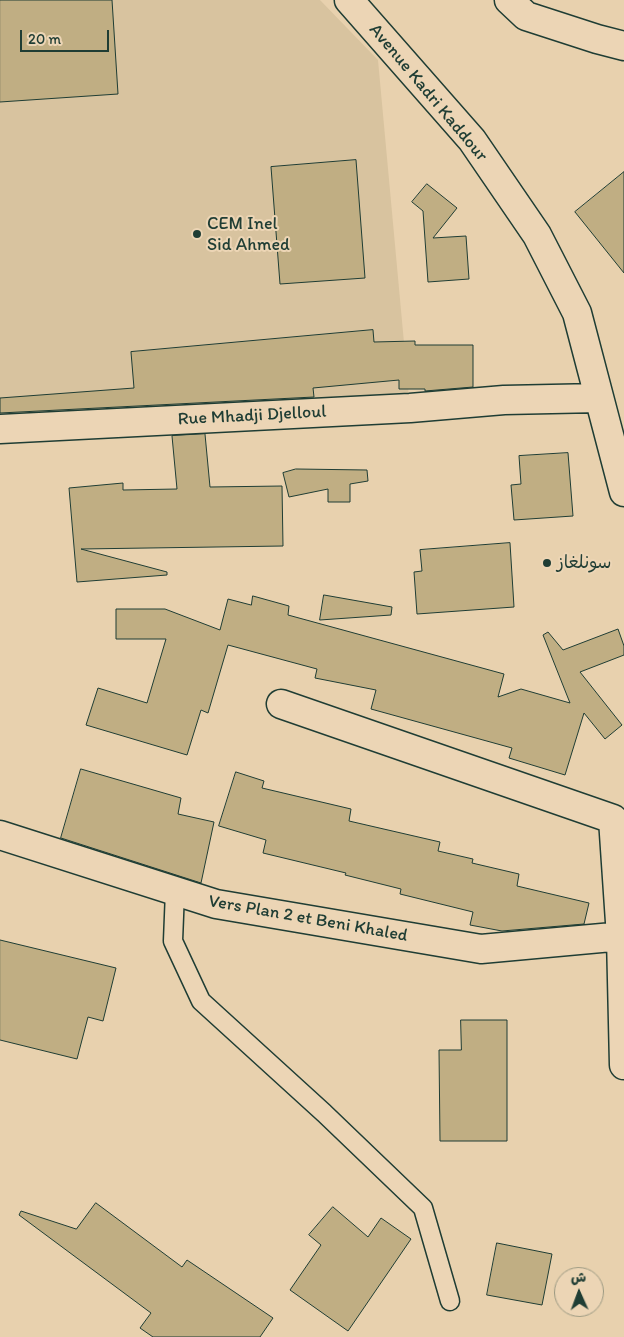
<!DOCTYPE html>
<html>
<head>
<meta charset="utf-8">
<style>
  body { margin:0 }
  #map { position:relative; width:624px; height:1337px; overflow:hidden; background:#e8d1ae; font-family:Itim,"Playpen Sans Arabic",sans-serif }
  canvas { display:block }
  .north { position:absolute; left:554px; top:1267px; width:50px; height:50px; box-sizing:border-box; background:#ecd5b5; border:1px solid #9a9881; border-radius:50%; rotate:358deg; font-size:14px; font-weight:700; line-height:20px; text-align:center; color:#1f3d34 }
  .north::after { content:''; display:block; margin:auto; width:18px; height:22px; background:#1f3d34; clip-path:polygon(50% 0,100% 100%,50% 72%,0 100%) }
  .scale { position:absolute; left:20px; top:30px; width:89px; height:22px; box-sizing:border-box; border:2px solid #1f3d34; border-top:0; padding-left:6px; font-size:15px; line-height:18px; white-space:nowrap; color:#1f3d34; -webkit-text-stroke:4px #ecd5b5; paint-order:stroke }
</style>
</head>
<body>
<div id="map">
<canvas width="624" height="1337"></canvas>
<div class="north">ش</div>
<div class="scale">20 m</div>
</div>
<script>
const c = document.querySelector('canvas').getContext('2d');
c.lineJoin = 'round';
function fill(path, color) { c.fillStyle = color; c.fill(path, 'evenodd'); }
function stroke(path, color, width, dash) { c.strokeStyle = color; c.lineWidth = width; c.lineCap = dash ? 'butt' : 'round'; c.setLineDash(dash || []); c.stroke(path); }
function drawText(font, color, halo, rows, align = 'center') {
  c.font = font + ' Itim,"Playpen Sans Arabic",sans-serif'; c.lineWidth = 4; c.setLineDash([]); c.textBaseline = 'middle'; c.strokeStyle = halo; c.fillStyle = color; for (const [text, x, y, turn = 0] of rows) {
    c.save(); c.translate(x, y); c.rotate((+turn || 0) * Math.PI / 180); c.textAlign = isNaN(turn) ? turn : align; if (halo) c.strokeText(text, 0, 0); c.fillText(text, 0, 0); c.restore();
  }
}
fill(new Path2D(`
  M 0,0 L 320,0 L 378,60 L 410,408 L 0,429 Z`), '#d8c39f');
const building = new Path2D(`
  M 0,0 L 112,0 L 118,94 L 0,102 Z
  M 356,160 L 365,278 L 280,284 L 271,167 Z
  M 624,172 L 624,273 L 575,212 Z
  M 427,184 L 457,208 L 433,238 L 466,236 L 469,279 L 428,282 L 423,211 L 412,202 Z
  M 373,330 L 374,342 L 415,341 L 415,345 L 473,345 L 473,387 L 425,391 L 425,389 L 399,389 L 399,380 L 313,388 L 314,397 L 0,413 L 0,398 L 134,388 L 131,352 Z
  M 205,434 L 210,487 L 282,486 L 283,546 L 81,549 L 167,572 L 167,575 L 77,582 L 69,488 L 123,483 L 123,490 L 177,489 L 172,436 Z
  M 568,453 L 573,516 L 514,520 L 511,485 L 521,484 L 519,456 Z
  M 296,469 L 367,470 L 368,481 L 350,484 L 350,502 L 328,502 L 328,489 L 289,497 L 283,473 Z
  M 510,543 L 514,607 L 417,614 L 414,572 L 422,571 L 420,550 Z
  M 324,595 L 392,607 L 391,615 L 320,620 Z
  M 253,596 L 289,606 L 288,615 L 504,674 L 498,697 L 521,689 L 570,703 L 543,635 L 548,632 L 563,650 L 618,629 L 624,646 L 624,655 L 580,672 L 622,725 L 605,739 L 584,713 L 565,775 L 509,758 L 512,748 L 371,709 L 376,690 L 315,678 L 317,669 L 228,645 L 208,713 L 201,710 L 187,755 L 86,725 L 98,688 L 147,703 L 166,639 L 116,639 L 116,609 L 165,609 L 220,630 L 228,599 L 251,605 Z
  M 81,769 L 181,798 L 178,814 L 214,822 L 201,883 L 61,838 Z
  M 236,772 L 264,781 L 262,788 L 351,809 L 349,821 L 440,842 L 438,851 L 473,859 L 472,863 L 519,874 L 517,886 L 589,903 L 584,924 L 502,931 L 470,925 L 473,912 L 400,894 L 401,889 L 345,875 L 346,873 L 263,853 L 266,840 L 219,826 Z
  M 0,940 L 116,968 L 103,1021 L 88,1017 L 77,1059 L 0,1040 Z
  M 461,1020 L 507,1020 L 507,1141 L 440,1141 L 439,1050 L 461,1050 Z
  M 96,1203 L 182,1267 L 187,1260 L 273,1318 L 260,1337 L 153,1337 L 140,1328 L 151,1313 L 19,1215 L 21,1211 L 76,1229 Z
  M 333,1207 L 368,1237 L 381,1218 L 411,1239 L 348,1331 L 290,1290 L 321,1245 L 309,1235 Z
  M 497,1243 L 552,1254 L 542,1305 L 487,1295 Z`);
fill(building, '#c0ae83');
stroke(building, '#1f3d34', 1);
const service = new Path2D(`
  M 175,891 L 173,941 L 201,1001 L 324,1113 L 423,1208 L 450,1301`);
const minor = new Path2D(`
  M 349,0 L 472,140 L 537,235 L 577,313 L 624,492
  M 509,0 L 526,16 L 597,39 L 624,46
  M 0,429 L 410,408 L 504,400 L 599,398
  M 281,704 L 613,819 L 621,937 L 624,1065
  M 0,835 L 216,904 L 481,949 L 624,936`);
stroke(service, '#1f3d34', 21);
stroke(minor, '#1f3d34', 31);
stroke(service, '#ecd5b5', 18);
stroke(minor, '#ecd5b5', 28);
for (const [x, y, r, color] of [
  [197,234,5,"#1f3d34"],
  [547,563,5,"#1f3d34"]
]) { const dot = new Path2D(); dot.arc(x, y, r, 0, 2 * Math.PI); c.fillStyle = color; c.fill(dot); stroke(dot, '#ecd5b5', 2); }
drawText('18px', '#1f3d34', '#ecd5b5', [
  ["Avenue Kadri Kaddour",428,93,50],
  ["Rue Mhadji Djelloul",252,416,-3],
  ["Vers Plan 2 et Beni Khaled",308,919,10]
]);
drawText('18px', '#1f3d34', '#ecd5b5', [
  ["CEM Inel",207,224],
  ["Sid Ahmed",207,245],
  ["سونلغاز",557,563]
], 'left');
</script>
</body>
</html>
